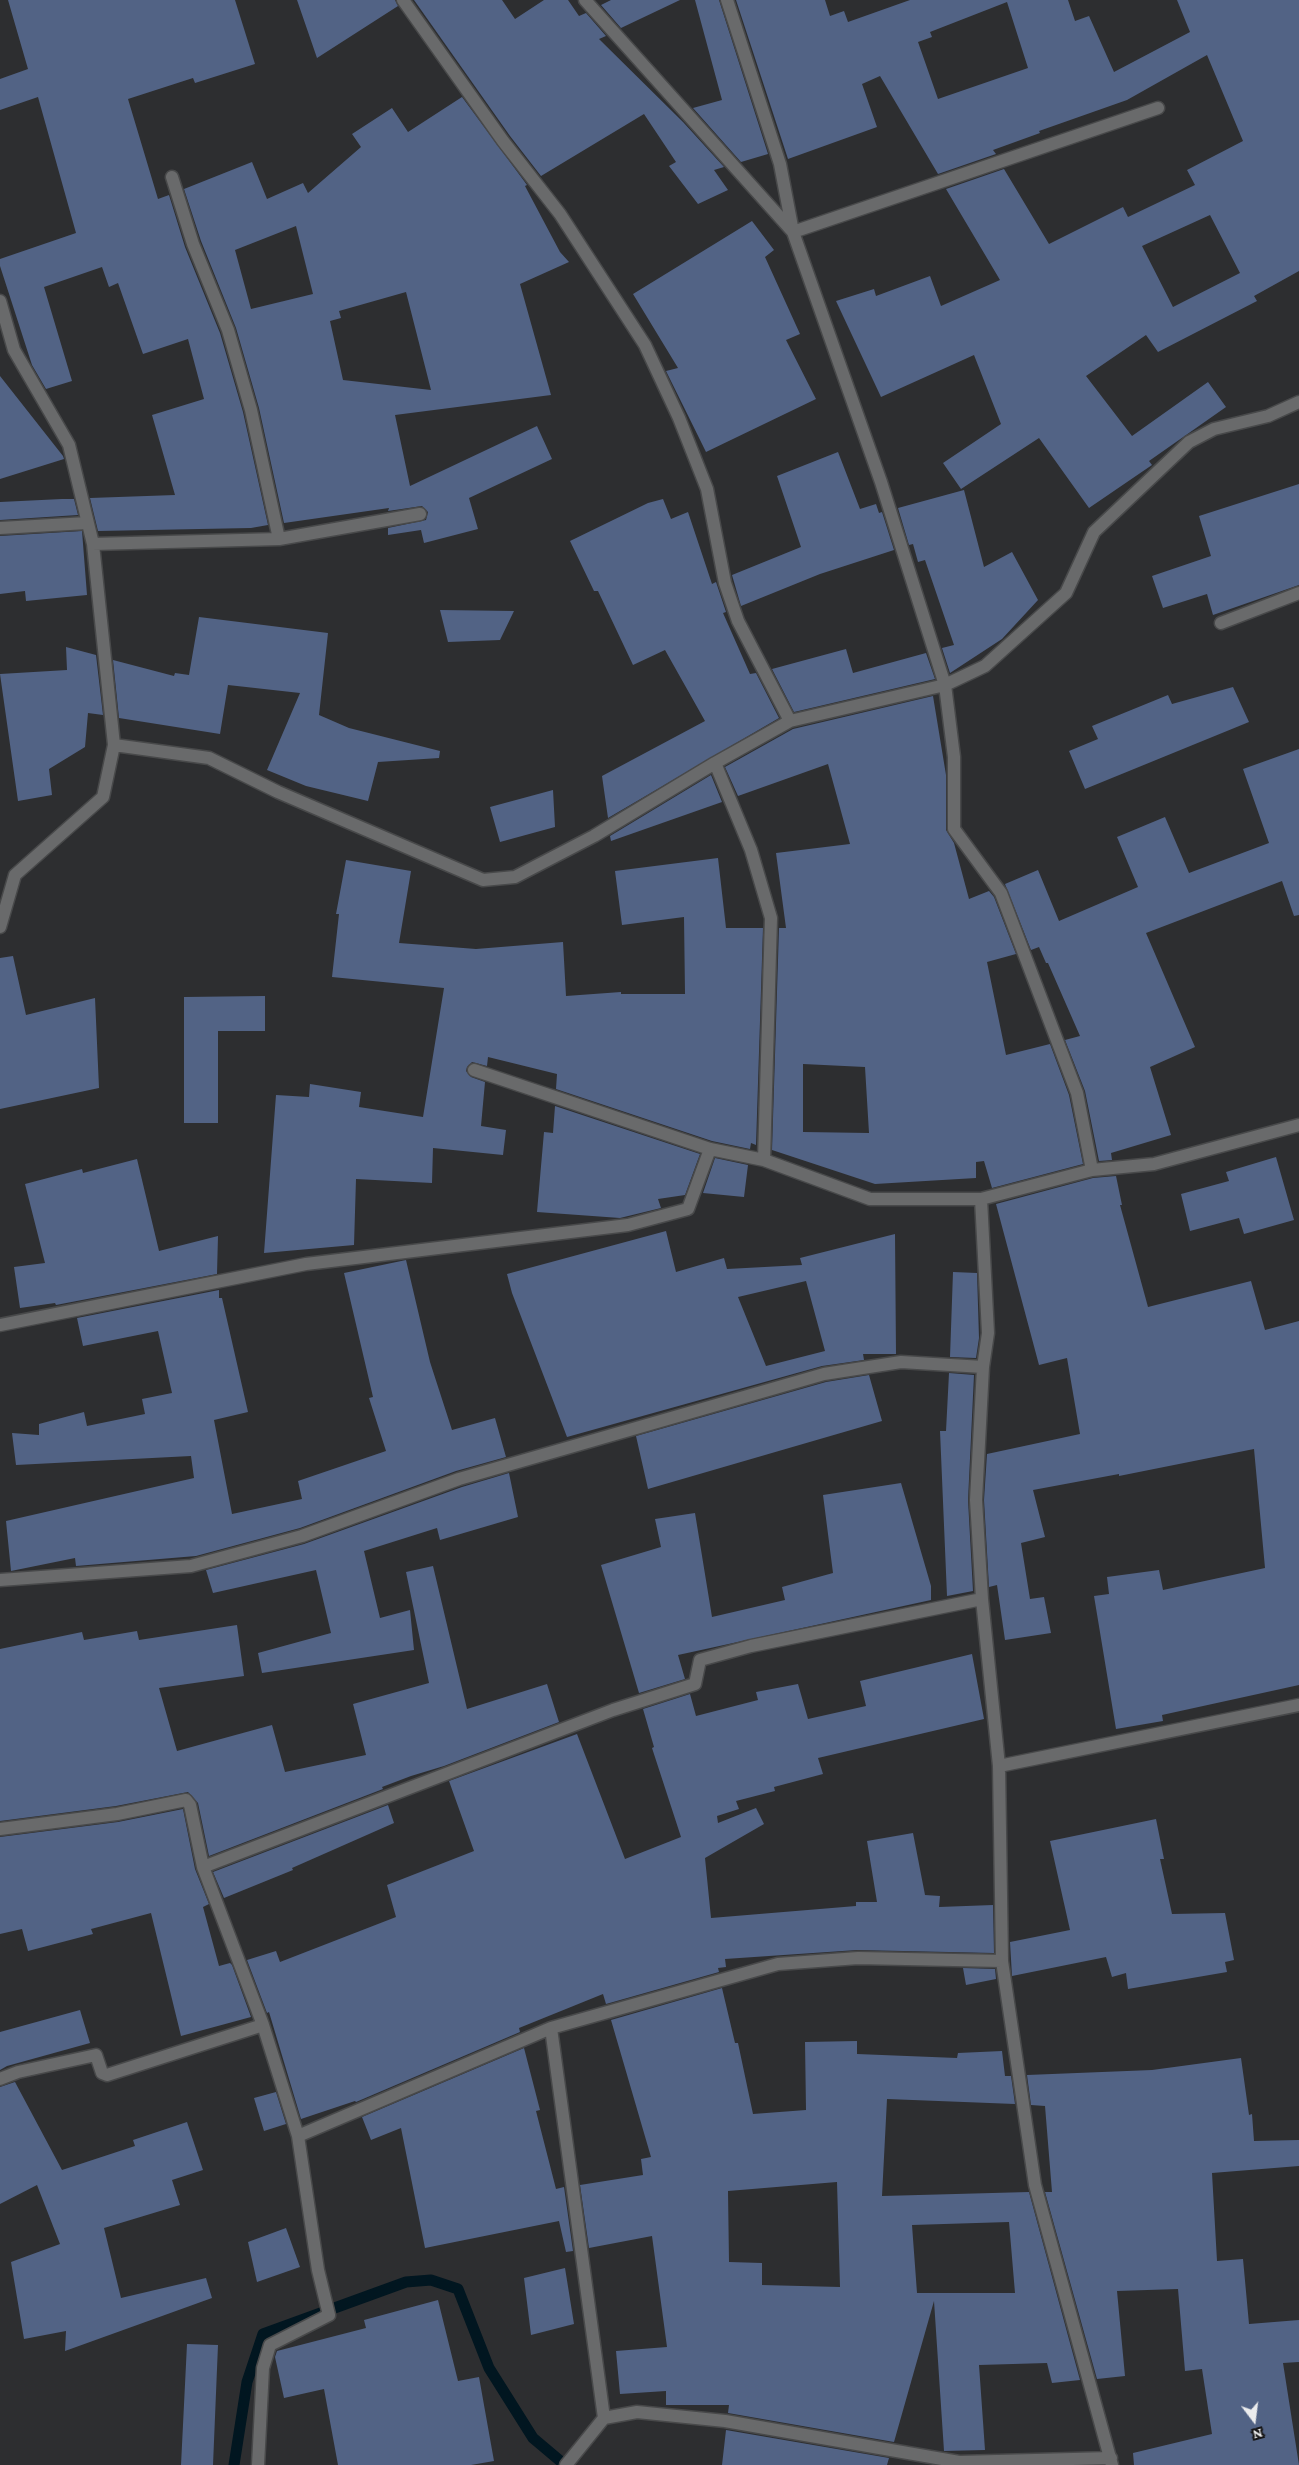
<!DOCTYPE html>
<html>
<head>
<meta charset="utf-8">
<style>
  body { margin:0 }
  #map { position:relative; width:1299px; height:2465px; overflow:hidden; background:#2d2e30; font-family:"Crimson Pro",serif }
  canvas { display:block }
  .north { position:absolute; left:1229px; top:2395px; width:50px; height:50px; -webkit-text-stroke:4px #161617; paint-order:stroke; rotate:165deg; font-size:14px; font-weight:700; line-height:20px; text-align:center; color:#ebeced }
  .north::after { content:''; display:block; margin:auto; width:18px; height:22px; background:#ebeced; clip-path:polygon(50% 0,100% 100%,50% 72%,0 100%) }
</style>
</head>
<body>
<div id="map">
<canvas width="1299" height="2465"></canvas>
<div class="north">N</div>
</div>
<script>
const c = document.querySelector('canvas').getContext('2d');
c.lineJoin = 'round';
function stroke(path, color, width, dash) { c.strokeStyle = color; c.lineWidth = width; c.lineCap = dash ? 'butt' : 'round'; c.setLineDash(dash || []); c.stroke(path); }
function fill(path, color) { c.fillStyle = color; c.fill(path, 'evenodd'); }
stroke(new Path2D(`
  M 234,2465 L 247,2382 L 263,2334 L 406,2282 L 431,2280 L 458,2289 L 489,2368 L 533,2438 L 565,2465`), '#011620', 11);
fill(new Path2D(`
  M 8,0 L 235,0 L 255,64 L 195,83 L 193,78 L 128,99 L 158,199 L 169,195 L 185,247 L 220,333 L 243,412 L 268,525 L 251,528 L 98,531 L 90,498 L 175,495 L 152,415 L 204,399 L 188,339 L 143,354 L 118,283 L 109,287 L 102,267 L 44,287 L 72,381 L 46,389 L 32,365 L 0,266 L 0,259 L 76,233 L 38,97 L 0,110 L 0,79 L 28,69 Z
  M 297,0 L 395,0 L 398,6 L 317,58 Z
  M 414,0 L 502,0 L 515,19 L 544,0 L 568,0 L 579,16 L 586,13 L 606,36 L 599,39 L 683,122 L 724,167 L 714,170 L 728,190 L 698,204 L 669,166 L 676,162 L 644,114 L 541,176 L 510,136 Z
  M 611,0 L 680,0 L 621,28 L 601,5 Z
  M 695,0 L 719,0 L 768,154 L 741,162 L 693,108 L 722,100 Z
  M 736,0 L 825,0 L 830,16 L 844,11 L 848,22 L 910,0 L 1068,0 L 1075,21 L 1089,16 L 1114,72 L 1190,32 L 1177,0 L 1299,0 L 1299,271 L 1254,296 L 1257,301 L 1158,352 L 1146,335 L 1086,376 L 1132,436 L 1208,382 L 1226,407 L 1149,461 L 1152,465 L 1089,508 L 1039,438 L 961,489 L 943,463 L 1001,424 L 974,355 L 881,397 L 836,301 L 874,289 L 876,296 L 930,276 L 941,306 L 1000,280 L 946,189 L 1004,169 L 1049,244 L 1123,207 L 1128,217 L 1195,185 L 1187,170 L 1243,141 L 1207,55 L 1127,100 L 1039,131 L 1040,133 L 993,150 L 996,154 L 938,174 L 880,76 L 862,84 L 877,127 L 788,159 ZM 1007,2 L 1028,68 L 938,99 L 918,42 L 932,37 L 930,32 ZM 1210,215 L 1240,273 L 1173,307 L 1142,246 Z
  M 462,97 L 527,185 L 525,186 L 560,252 L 569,262 L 520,284 L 551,395 L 395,415 L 410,486 L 537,426 L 552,459 L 469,498 L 478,529 L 424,543 L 421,530 L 388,535 L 388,528 L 426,520 L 428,512 L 422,506 L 388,511 L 389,508 L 284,523 L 259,408 L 236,328 L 201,241 L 184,189 L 252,162 L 267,199 L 303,183 L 308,193 L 361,147 L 352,134 L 392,108 L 408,132 ZM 296,226 L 313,294 L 251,309 L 235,250 ZM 406,292 L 431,390 L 343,380 L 330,321 L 341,318 L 339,311 Z
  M 752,221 L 774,250 L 765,257 L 800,334 L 786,340 L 816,399 L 706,452 L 666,371 L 678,368 L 633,294 Z
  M 0,376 L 63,456 L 64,459 L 0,479 Z
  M 838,452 L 860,509 L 876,504 L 879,513 L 882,512 L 894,550 L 820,574 L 741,606 L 732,575 L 801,547 L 777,476 Z
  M 1299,484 L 1299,585 L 1213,615 L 1207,594 L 1163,608 L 1152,576 L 1211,556 L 1199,516 Z
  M 964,490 L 984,567 L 1012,552 L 1038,600 L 1002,639 L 950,673 L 942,648 L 954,645 L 925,560 L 918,562 L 913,544 L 909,545 L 898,508 Z
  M 62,499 L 74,499 L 78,515 L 0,520 L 0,502 Z
  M 663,499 L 671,519 L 688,512 L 712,584 L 716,582 L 726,612 L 723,613 L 750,674 L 756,673 L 779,718 L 608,818 L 602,776 L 705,721 L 665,650 L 633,665 L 598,591 L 594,591 L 570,541 L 648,503 Z
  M 82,531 L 87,595 L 26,601 L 25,591 L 0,594 L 0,536 Z
  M 440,610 L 514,611 L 500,640 L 448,642 Z
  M 199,617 L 328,633 L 319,715 L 349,728 L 440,751 L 439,758 L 378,762 L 368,801 L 306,786 L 267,770 L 300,693 L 228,685 L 220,734 L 119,718 L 113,660 L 174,676 L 175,673 L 189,675 Z
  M 66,647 L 96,655 L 103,715 L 88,713 L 85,747 L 49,769 L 52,795 L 18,801 L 0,674 L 67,670 Z
  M 846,649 L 853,673 L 926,653 L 935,679 L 794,712 L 772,669 Z
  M 1233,687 L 1249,722 L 1085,789 L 1069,751 L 1098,739 L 1092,726 L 1168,695 L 1172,704 Z
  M 933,696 L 946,775 L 946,830 L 954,843 L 969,899 L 989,891 L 994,897 L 1016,954 L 987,962 L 1006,1055 L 1050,1044 L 1069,1095 L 1083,1164 L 992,1188 L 984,1161 L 976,1162 L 976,1178 L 875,1184 L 772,1150 L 779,928 L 786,928 L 776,853 L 850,844 L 828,764 L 738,796 L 725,767 L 793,729 ZM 803,1064 L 865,1067 L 869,1133 L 803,1132 Z
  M 1299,749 L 1299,915 L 1294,916 L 1282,881 L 1146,933 L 1195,1047 L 1150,1067 L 1171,1135 L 1111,1153 L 1112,1160 L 1099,1161 L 1085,1091 L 1065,1040 L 1080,1036 L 1048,963 L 1046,963 L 1039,947 L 1031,950 L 1005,884 L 1038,870 L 1059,921 L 1138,887 L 1117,837 L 1165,817 L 1189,873 L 1269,843 L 1243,769 Z
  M 711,775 L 722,802 L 611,841 L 610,836 Z
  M 553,790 L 555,827 L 500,842 L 490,807 Z
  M 718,858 L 726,928 L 763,928 L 756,1145 L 751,1143 L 750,1149 L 712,1141 L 556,1089 L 557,1074 L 488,1057 L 487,1066 L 472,1062 L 467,1067 L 466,1071 L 471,1077 L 485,1082 L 481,1126 L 506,1130 L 503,1155 L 433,1148 L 432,1183 L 356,1179 L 354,1245 L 264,1253 L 276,1095 L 309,1097 L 310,1084 L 361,1092 L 359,1107 L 423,1117 L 444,988 L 332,977 L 339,914 L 336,914 L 346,860 L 411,871 L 399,943 L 476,949 L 563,942 L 566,996 L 621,992 L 621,994 L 685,994 L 684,917 L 622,925 L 615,871 Z
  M 13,956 L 26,1015 L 95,998 L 99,1088 L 0,1109 L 0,958 Z
  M 265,996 L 265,1031 L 218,1031 L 218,1123 L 184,1123 L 184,997 Z
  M 555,1106 L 700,1154 L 685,1195 L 658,1199 L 661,1208 L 620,1218 L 537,1212 L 544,1132 L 553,1133 Z
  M 1276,1157 L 1294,1220 L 1244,1234 L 1239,1218 L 1190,1231 L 1181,1194 L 1229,1181 L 1226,1172 Z
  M 715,1158 L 748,1165 L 744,1197 L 703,1193 Z
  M 137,1159 L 159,1251 L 218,1236 L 217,1274 L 56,1305 L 55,1303 L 20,1308 L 14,1267 L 45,1263 L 25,1184 L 82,1169 L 83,1173 Z
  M 1116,1176 L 1122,1205 L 1120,1205 L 1148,1307 L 1251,1281 L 1265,1330 L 1299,1321 L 1299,1685 L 1162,1715 L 1163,1721 L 1116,1729 L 1094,1596 L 1109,1594 L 1107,1577 L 1159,1570 L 1163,1590 L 1265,1568 L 1254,1449 L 1119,1476 L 1119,1474 L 1033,1490 L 1045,1537 L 1021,1543 L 1030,1599 L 1044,1597 L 1051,1633 L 1005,1640 L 997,1585 L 989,1587 L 984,1500 L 987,1454 L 1080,1434 L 1067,1358 L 1039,1365 L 996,1204 L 1093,1178 Z
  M 666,1231 L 676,1272 L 724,1258 L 727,1269 L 802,1265 L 800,1258 L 895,1234 L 896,1354 L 863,1354 L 864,1360 L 822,1366 L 567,1437 L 512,1293 L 507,1274 ZM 806,1281 L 825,1351 L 766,1366 L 738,1297 Z
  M 406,1260 L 430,1362 L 452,1430 L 495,1418 L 506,1457 L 456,1471 L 300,1528 L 196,1556 L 76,1566 L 75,1558 L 11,1571 L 6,1521 L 194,1478 L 191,1456 L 16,1465 L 12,1433 L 39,1435 L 39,1424 L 84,1412 L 87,1426 L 145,1414 L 142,1399 L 172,1393 L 158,1331 L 83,1346 L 77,1318 L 219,1290 L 219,1298 L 222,1298 L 248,1412 L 214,1420 L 232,1514 L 302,1499 L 298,1481 L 386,1451 L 369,1398 L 373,1397 L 344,1273 Z
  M 953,1272 L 977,1273 L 979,1338 L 976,1358 L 950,1357 Z
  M 949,1373 L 974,1375 L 968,1500 L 973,1591 L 947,1596 L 940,1431 L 946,1431 Z
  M 869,1375 L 882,1421 L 648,1489 L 636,1436 L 826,1382 Z
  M 509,1473 L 518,1517 L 440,1540 L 437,1528 L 364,1551 L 380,1618 L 410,1610 L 414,1650 L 262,1673 L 258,1653 L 331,1633 L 316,1570 L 213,1593 L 206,1570 L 304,1544 L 462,1487 Z
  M 901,1483 L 931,1586 L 931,1600 L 678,1655 L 685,1679 L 639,1693 L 601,1565 L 661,1547 L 655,1519 L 695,1513 L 712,1617 L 785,1600 L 782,1587 L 833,1573 L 823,1495 Z
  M 433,1566 L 467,1709 L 547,1684 L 559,1722 L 444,1766 L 411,1776 L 382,1787 L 383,1789 L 209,1856 L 198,1803 L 188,1792 L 116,1806 L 0,1821 L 0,1649 L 82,1632 L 84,1640 L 137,1631 L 139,1640 L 237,1625 L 244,1676 L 159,1688 L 177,1751 L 272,1725 L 285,1772 L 366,1755 L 353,1704 L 429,1683 L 406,1572 Z
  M 972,1654 L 984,1719 L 818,1758 L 823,1774 L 774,1787 L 775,1791 L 736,1801 L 739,1809 L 717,1816 L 718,1823 L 756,1808 L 764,1824 L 705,1858 L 711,1918 L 856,1906 L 856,1902 L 877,1902 L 867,1841 L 913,1833 L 925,1895 L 940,1896 L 939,1907 L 993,1905 L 994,1953 L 857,1950 L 725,1959 L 726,1967 L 718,1968 L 719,1972 L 606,2004 L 603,1994 L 519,2028 L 520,2032 L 356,2102 L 355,2101 L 301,2119 L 269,2012 L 267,2013 L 247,1960 L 276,1951 L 280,1962 L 396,1917 L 387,1885 L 474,1851 L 449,1781 L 577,1734 L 625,1859 L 681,1837 L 652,1748 L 654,1747 L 643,1709 L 690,1694 L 696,1716 L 758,1700 L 756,1692 L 798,1684 L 808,1719 L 866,1706 L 860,1681 Z
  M 388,1805 L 394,1823 L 292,1868 L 293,1870 L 224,1898 L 213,1872 Z
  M 183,1809 L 195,1869 L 209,1904 L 203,1907 L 219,1966 L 230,1963 L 232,1965 L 251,2017 L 181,2036 L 151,1913 L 91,1929 L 93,1934 L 28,1951 L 22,1929 L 0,1934 L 0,1837 L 118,1822 Z
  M 1156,1819 L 1164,1859 L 1160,1859 L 1172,1914 L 1225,1913 L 1234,1960 L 1225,1962 L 1227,1972 L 1128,1989 L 1126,1973 L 1112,1977 L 1106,1957 L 1012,1976 L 1010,1942 L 1070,1930 L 1050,1841 Z
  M 963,1968 L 995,1969 L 996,1979 L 966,1985 Z
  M 722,1988 L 735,2043 L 738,2043 L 753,2114 L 806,2110 L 805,2042 L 857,2041 L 857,2054 L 957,2058 L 958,2053 L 1002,2051 L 1005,2076 L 1011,2076 L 1015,2104 L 887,2099 L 882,2196 L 1029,2192 L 1080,2380 L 1052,2383 L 1047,2363 L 979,2365 L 985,2450 L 944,2451 L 934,2301 L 894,2442 L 728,2413 L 729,2405 L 666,2405 L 666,2391 L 620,2394 L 616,2351 L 667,2347 L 652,2236 L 589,2248 L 580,2185 L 643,2175 L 641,2159 L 651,2157 L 611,2020 ZM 837,2182 L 840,2287 L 762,2285 L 762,2263 L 729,2262 L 728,2191 ZM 1009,2222 L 1015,2293 L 917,2293 L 912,2225 Z
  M 80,2010 L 90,2043 L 7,2066 L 0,2070 L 0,2032 Z
  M 524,2048 L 540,2110 L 536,2111 L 556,2189 L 564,2187 L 573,2251 L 566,2252 L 559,2221 L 425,2248 L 401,2128 L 371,2140 L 362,2117 Z
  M 1241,2058 L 1249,2115 L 1252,2114 L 1254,2141 L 1299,2140 L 1299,2166 L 1212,2173 L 1217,2261 L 1243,2259 L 1249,2324 L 1299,2320 L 1299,2362 L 1283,2363 L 1299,2465 L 1134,2465 L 1133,2453 L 1212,2434 L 1202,2369 L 1185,2371 L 1178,2289 L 1117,2291 L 1125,2376 L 1097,2379 L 1045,2192 L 1052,2192 L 1045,2106 L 1031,2105 L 1027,2075 L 1152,2070 Z
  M 15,2082 L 62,2170 L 135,2146 L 133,2140 L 187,2122 L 203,2170 L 172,2180 L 180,2205 L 104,2228 L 121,2298 L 206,2278 L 212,2298 L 65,2351 L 66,2331 L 24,2339 L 11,2262 L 60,2244 L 37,2185 L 0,2204 L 0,2087 Z
  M 276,2092 L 286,2124 L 264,2131 L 254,2098 Z
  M 286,2228 L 300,2267 L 257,2282 L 248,2242 Z
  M 565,2268 L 574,2324 L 531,2335 L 524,2278 Z
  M 438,2300 L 458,2381 L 479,2377 L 494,2461 L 471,2465 L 338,2465 L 324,2389 L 284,2398 L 275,2357 L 277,2351 L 366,2328 L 364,2320 Z
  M 187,2344 L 218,2345 L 213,2465 L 181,2465 Z
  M 726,2430 L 889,2458 L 887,2465 L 722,2465 Z`), '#526385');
const street = new Path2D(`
  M 403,0 L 503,141 L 560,214 L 645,345 L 679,418 L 707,489 L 725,583 L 738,621 L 790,721
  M 585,0 L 793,232 L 1158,108
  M 727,0 L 780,164 L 793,232 L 881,482 L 945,685 L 954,757 L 954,829 L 1001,893 L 1077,1093 L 1092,1170
  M 172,177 L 193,244 L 228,330 L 251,410 L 279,539
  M 0,301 L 14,350 L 69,445 L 93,544 L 114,745 L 103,797 L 15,875 L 0,927
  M 0,528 L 87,523
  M 93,544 L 279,539 L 420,514
  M 1221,623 L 1299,593
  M 114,745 L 209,758 L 278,792 L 483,880 L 515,877 L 594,836 L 715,763 L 790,721 L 945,685 L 985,666 L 1066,593 L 1094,532 L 1189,442 L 1214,429 L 1268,416 L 1299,402
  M 715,763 L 751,850 L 771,918 L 764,1160
  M 474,1070 L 710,1149 L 764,1160 L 870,1199 L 981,1199 L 1092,1170 L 1154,1164 L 1299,1125
  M 981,1199 L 988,1333 L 983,1367 L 976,1500 L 982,1599 L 999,1766 L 1002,1961 L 1035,2185 L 1112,2465
  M 0,1325 L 306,1264 L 628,1225 L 688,1209 L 710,1149
  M 0,1580 L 191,1566 L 302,1536 L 459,1479 L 824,1374 L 901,1362 L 983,1367
  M 999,1766 L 1299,1705
  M 0,1829 L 117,1814 L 186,1800 L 190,1805 L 203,1867 L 263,2025 L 298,2136 L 318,2270 L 329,2315 L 270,2345 L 263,2368 L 258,2465
  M 203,1867 L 613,1710 L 695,1684 L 700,1660 L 751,1646 L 982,1599
  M 551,2028 L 604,2418
  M 0,2079 L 18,2072 L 96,2055 L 102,2073 L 107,2075 L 263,2025
  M 298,2136 L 551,2028 L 778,1964 L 858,1958 L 1002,1961
  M 566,2465 L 604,2418 L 637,2412 L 725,2421 L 959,2462 L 1111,2458`);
stroke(street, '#48494a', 15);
stroke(street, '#696a6b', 12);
</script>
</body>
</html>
